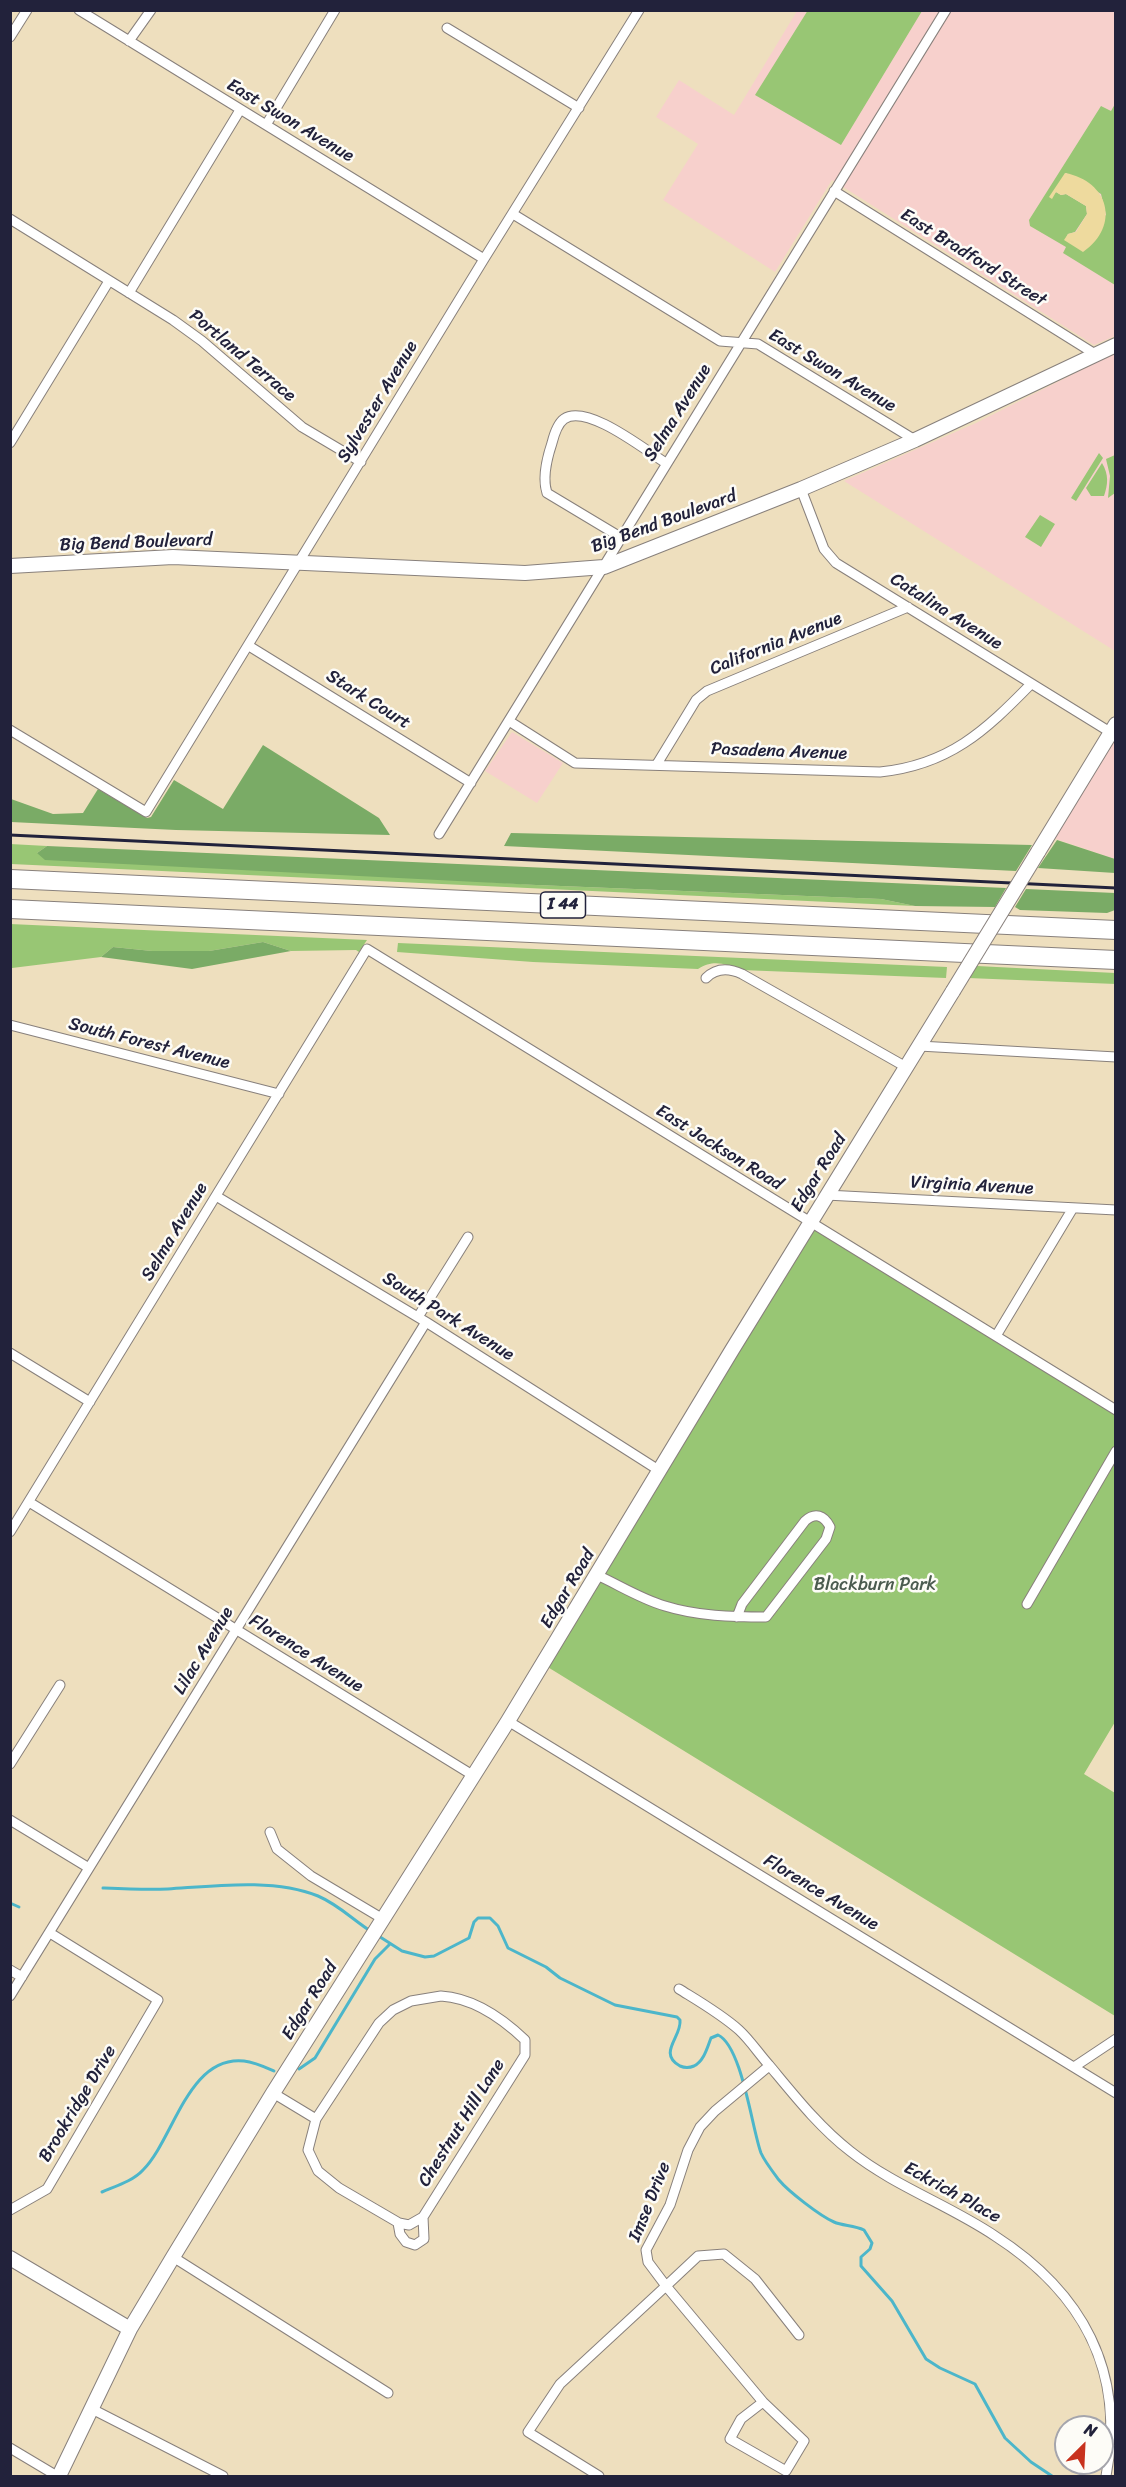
<!DOCTYPE html>
<html>
<head>
<meta charset="utf-8">
<style>
  body { margin:0 }
  #map { position:relative; width:1126px; height:2487px; overflow:hidden; background:#eedfbe; font-family:Sriracha,sans-serif }
  canvas { display:block }
  .frame { position:absolute; inset:0; border:12px solid #22223b; pointer-events:none }
  .north { position:absolute; left:1054px; top:2415px; width:60px; height:60px; box-sizing:border-box; background:#fdfcf7; border:2px solid #a5a5ac; border-radius:50%; rotate:24deg; font-size:16px; font-weight:700; line-height:24px; text-align:center; color:#22223b }
  .north::after { content:''; display:block; margin:auto; width:21px; height:27px; background:#c8321e; clip-path:polygon(50% 0,100% 100%,50% 72%,0 100%) }
</style>
</head>
<body>
<div id="map">
<canvas width="1126" height="2487"></canvas>
<div class="frame"></div>
<div class="north">N</div>
</div>
<script>
const c = document.querySelector('canvas').getContext('2d');
c.lineJoin = 'round';
function fill(path, color) { c.fillStyle = color; c.fill(path, 'evenodd'); }
function stroke(path, color, width, dash) { c.strokeStyle = color; c.lineWidth = width; c.lineCap = dash ? 'butt' : 'round'; c.setLineDash(dash || []); c.stroke(path); }
function drawText(font, color, halo, rows, align = 'center') {
  c.font = font + ' Sriracha,sans-serif'; c.lineWidth = 5; c.setLineDash([]); c.textBaseline = 'middle'; c.strokeStyle = halo; c.fillStyle = color; for (const [text, x, y, turn = 0] of rows) {
    c.save(); c.translate(x, y); c.rotate((+turn || 0) * Math.PI / 180); c.textAlign = isNaN(turn) ? turn : align; if (halo) c.strokeText(text, 0, 0); c.fillText(text, 0, 0); c.restore();
  }
}
fill(new Path2D(`
  M 797,11 L 1115,11 L 1115,336 L 1094,345 L 832,180 L 775,272 L 663,200 L 698,144 L 656,117 L 679,80 L 734,115 Z
  M 1115,353 L 1115,651 L 844,481 L 976,423 Z
  M 512,732 L 563,763 L 537,803 L 485,771 Z
  M 1115,735 L 1115,859 L 1053,838 Z`), '#f7d0cc');
fill(new Path2D(`
  M 808,10 L 922,11 L 841,145 L 755,95 Z
  M 1115,104 L 1115,285 L 1063,253 L 1066,247 L 1030,226 L 1029,220 L 1101,106 L 1111,111 ZM 1066,173 L 1101,194 L 1106,215 L 1065,240 L 1068,234 L 1075,232 L 1087,214 L 1086,206 L 1066,194 L 1061,195 L 1056,192 L 1050,197 Z
  M 1099,453 L 1103,458 L 1076,501 L 1071,498 Z
  M 1115,455 L 1115,493 L 1108,498 L 1110,476 L 1106,459 Z
  M 1102,463 C 1109,475 1108,484 1104,496 L 1091,496 L 1086,488 Z
  M 1040,515 L 1055,524 L 1041,547 L 1025,537 Z
  M 10,844 L 47,846 L 37,853 L 536,885 L 881,899 L 915,906 L 11,864 Z
  M 10,924 L 367,940 L 359,952 L 356,950 L 291,951 L 263,942 L 209,951 L 152,951 L 113,947 L 101,957 L 12,968 Z
  M 398,943 L 947,967 L 946,978 L 741,970 C 725,964 714,959 698,969 L 533,962 L 397,952 Z
  M 977,966 L 1115,973 L 1116,984 L 968,978 Z
  M 810,1226 L 1115,1413 L 1115,1722 L 1084,1774 L 1115,1793 L 1115,2016 L 546,1666 Z`), '#98c674');
fill(new Path2D(`
  M 263,745 L 379,818 L 390,835 L 176,830 L 11,822 L 11,799 L 53,814 L 83,813 L 98,789 L 147,818 L 151,817 L 174,780 L 223,809 Z
  M 511,833 L 1032,845 L 1016,871 L 504,846 Z
  M 1057,840 L 1115,859 L 1115,873 L 1038,868 Z
  M 47,846 L 1006,888 L 995,907 L 915,906 L 881,899 L 536,885 L 45,860 L 37,853 Z
  M 1026,889 L 1115,893 L 1115,910 L 1107,913 L 1020,910 L 1015,907 Z
  M 263,942 L 291,951 L 192,969 L 101,957 L 113,947 L 152,951 L 209,951 Z`), '#7aab66');
fill(new Path2D(`
  M 1065,173 C 1109,181 1121,226 1083,252 L 1064,240 L 1068,234 L 1076,232 L 1087,214 L 1086,206 L 1066,194 L 1061,195 L 1056,192 L 1052,199 L 1049,197 Z`), '#eeda9e');
stroke(new Path2D(`
  M 103,1888 C 125,1889 146,1890 168,1889 C 214,1886 274,1878 318,1896 C 339,1905 353,1920 372,1932
  M 10,1903 L 19,1907
  M 377,1935 L 402,1951 L 425,1957 L 434,1956 L 469,1938 L 474,1922 L 478,1918 L 490,1918 L 498,1926 L 508,1948 L 546,1967 L 560,1978 L 615,2005 L 677,2017 L 680,2020 C 682,2037 657,2053 680,2066 C 685,2068 689,2068 694,2066 C 704,2061 707,2048 711,2038 L 718,2035 C 742,2046 752,2129 761,2153 C 765,2162 773,2172 779,2180 C 788,2191 820,2216 834,2222 C 843,2226 854,2225 864,2230 L 872,2243 L 870,2249 L 861,2257 L 861,2266 L 892,2301 L 926,2359 L 940,2368 L 975,2384 L 1005,2438 L 1031,2462 L 1052,2476
  M 299,2069 L 315,2058 L 375,1959 L 390,1944
  M 102,2192 C 116,2186 133,2181 143,2170 C 174,2139 188,2055 244,2061 C 254,2062 265,2067 274,2071`), '#4cb6ca', 3);
const street = new Path2D(`
  M 79,10 L 484,259
  M 447,28 L 579,108
  M 10,37 L 27,10
  M 129,41 L 151,10
  M 266,125 L 335,10
  M 834,191 L 1095,354
  M 513,214 L 720,341 L 758,344 L 915,440
  M 10,219 L 173,320 L 202,341 L 302,427 L 361,462
  M 129,293 L 240,110
  M 10,443 L 109,281
  M 801,489 L 824,549 L 836,563 L 1110,732
  M 622,538 L 547,493 C 542,478 547,458 552,443 C 554,435 557,424 564,419 C 587,403 646,451 666,463
  M 249,646 L 471,783
  M 509,721 L 575,763 L 880,772 C 949,765 985,731 1031,684
  M 10,730 L 146,812 L 484,259 L 639,10
  M 657,764 L 696,700 L 707,691 L 908,607
  M 439,834 L 946,10
  M 706,978 C 716,968 729,968 742,974 L 906,1067
  M 10,1025 L 279,1094
  M 919,1046 L 1116,1057
  M 826,1195 L 1116,1210
  M 216,1196 L 426,1322 L 660,1471
  M 418,1317 L 468,1237
  M 996,1336 L 1073,1208
  M 10,1353 L 90,1402
  M 29,1502 L 474,1776
  M 10,1532 L 367,949 L 1116,1410
  M 597,1575 C 619,1585 641,1599 665,1606 C 697,1616 732,1617 766,1617 L 826,1539 L 830,1527 C 824,1515 815,1512 805,1521 L 742,1604 L 737,1617
  M 1027,1604 L 1116,1451
  M 508,1721 L 1116,2093
  M 10,1764 L 60,1685
  M 10,1820 L 89,1868
  M 270,1832 L 277,1849 L 311,1876 L 383,1919
  M 10,1970 L 22,1977
  M 679,1989 C 700,2002 721,2014 739,2030 C 750,2040 759,2054 769,2065 C 794,2095 819,2127 850,2151 C 894,2186 949,2205 995,2236 C 1082,2292 1126,2371 1106,2476
  M 10,1996 L 426,1322
  M 441,1996 C 474,1998 502,2018 525,2040 L 525,2055 L 423,2217 L 409,2225 L 399,2223 L 339,2188 L 318,2171 L 308,2150 L 316,2119 L 379,2023 L 393,2010 L 411,2001 Z
  M 1074,2067 L 1116,2039
  M 273,2093 L 316,2119
  M 10,2210 L 47,2189 L 158,2000 L 50,1933
  M 398,2223 L 400,2234 L 406,2242 L 415,2245 L 424,2239 L 423,2217
  M 173,2257 L 388,2393
  M 763,2402 L 804,2441 L 786,2471 L 730,2439 L 741,2419 L 763,2402 L 666,2286 L 698,2256 L 724,2254 L 755,2279 L 799,2335
  M 92,2409 L 223,2476
  M 10,2448 L 57,2476
  M 599,2476 L 528,2432 L 560,2384 L 666,2286 L 648,2262 L 646,2250 L 670,2205 L 688,2150 L 700,2127 L 715,2111 L 769,2066`);
const secondary = new Path2D(`
  M 10,566 L 173,557 L 525,573 L 604,567 L 801,489 L 915,440 L 1116,345
  M 1038,852 L 1116,724
  M 10,2258 L 130,2329
  M 59,2476 L 130,2329 L 173,2257 L 273,2093 L 508,1721 L 732,1350 L 953,991`);
const highway = new Path2D(`
  M 10,879 L 1116,930
  M 10,909 L 1116,960`);
stroke(street, '#88807c', 11);
stroke(secondary, '#88807c', 16);
stroke(highway, '#88807c', 20);
stroke(street, '#fff', 9);
stroke(secondary, '#fff', 14);
stroke(highway, '#fff', 18);
stroke(new Path2D(`
  M 10,835 L 1116,888`), '#22223b', 3);
const secondaryBridge = new Path2D(`
  M 953,991 L 1038,852`);
stroke(secondaryBridge, '#88807c', 16, []);
stroke(secondaryBridge, '#fff', 14);
for (const [x, y, w] of [
  [563,905,45]
]) { const box = new Path2D(); box.roundRect(x - w / 2, y - 13, w, 26, 4.5); c.fillStyle = '#fdfcf7'; c.fill(box); stroke(box, '#22223b', 1.5); }
drawText('bold 16px', '#22223b', null, [
  ["I 44",563,905]
]);
drawText('18px', '#22223b', '#fdfcf7', [
  ["East Swon Avenue",290,121,31],
  ["East Bradford Street",973,258,32],
  ["Portland Terrace",242,356,40],
  ["East Swon Avenue",832,371,31],
  ["Sylvester Avenue",378,402,-59],
  ["Selma Avenue",678,413,-58],
  ["Big Bend Boulevard",664,522,-20],
  ["Big Bend Boulevard",136,543,-2],
  ["Catalina Avenue",946,612,32],
  ["California Avenue",776,644,-22],
  ["Stark Court",368,700,32],
  ["Pasadena Avenue",779,752,2],
  ["South Forest Avenue",149,1044,14],
  ["East Jackson Road",719,1148,32],
  ["Edgar Road",819,1173,-58],
  ["Virginia Avenue",972,1186,3],
  ["Selma Avenue",175,1232,-59],
  ["South Park Avenue",448,1317,32],
  ["Edgar Road",568,1589,-59],
  ["Lilac Avenue",204,1651,-59],
  ["Florence Avenue",306,1654,32],
  ["Florence Avenue",821,1893,31],
  ["Edgar Road",310,2001,-58],
  ["Brookridge Drive",78,2104,-59],
  ["Chestnut Hill Lane",462,2123,-58],
  ["Eckrich Place",952,2193,29],
  ["Imse Drive",650,2202,-68]
]);
drawText('18px', '#4b5b4f', '#fdfcf7', [
  ["Blackburn Park",875,1585]
]);
</script>
</body>
</html>
